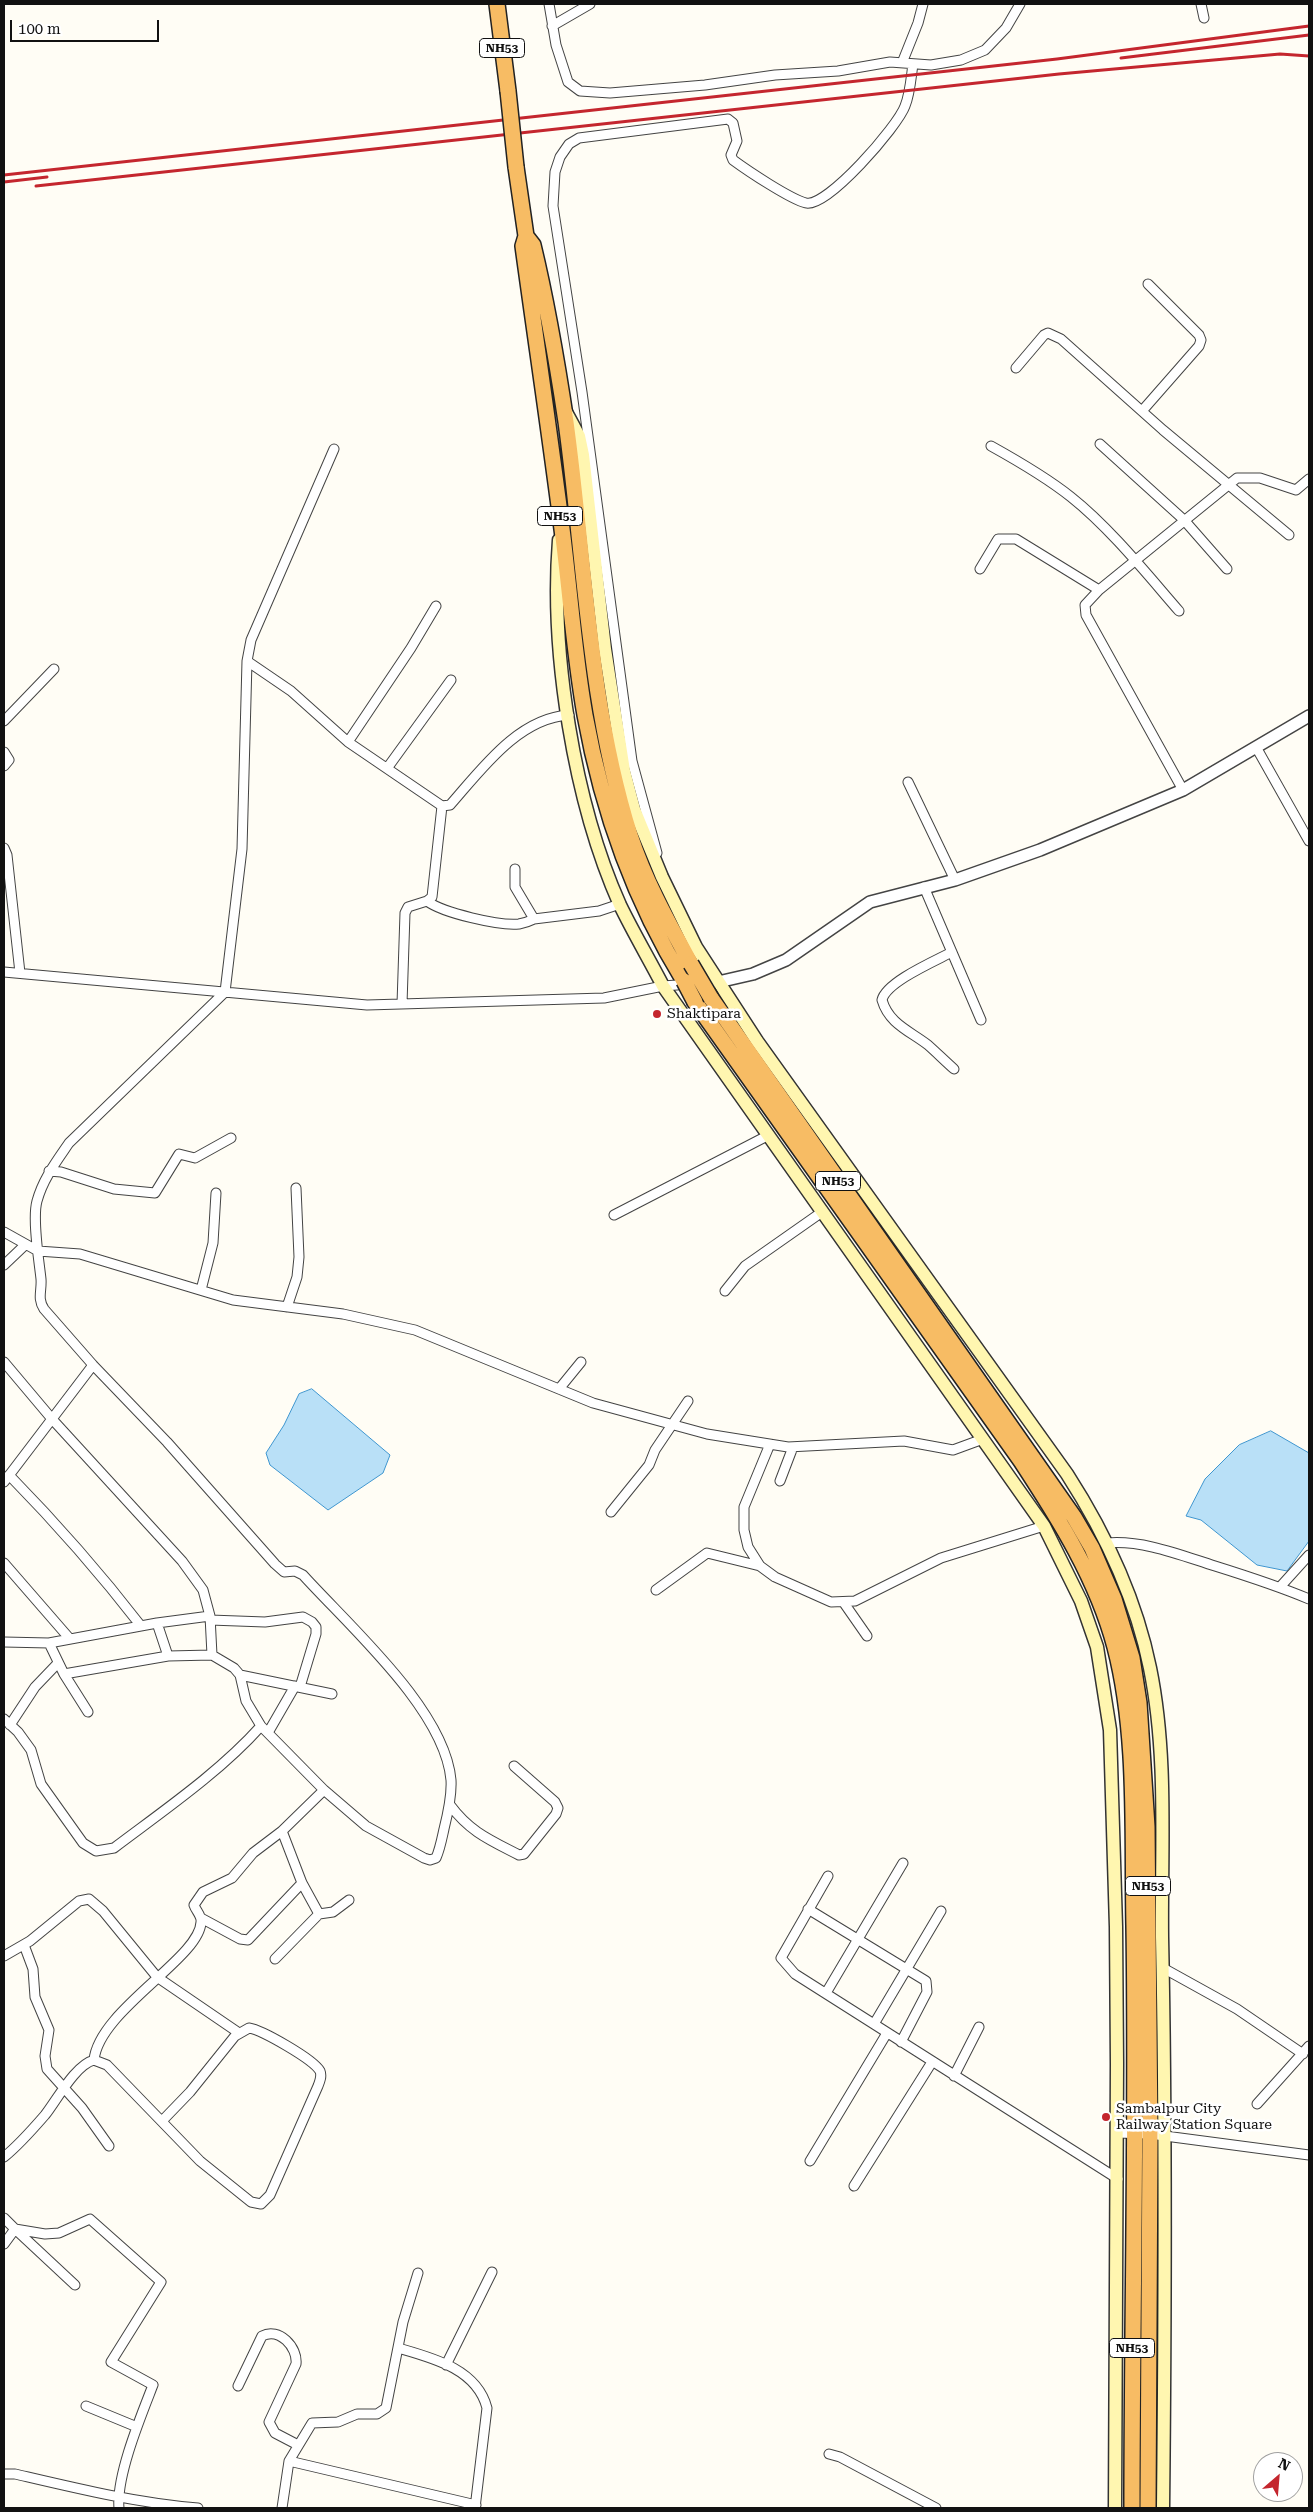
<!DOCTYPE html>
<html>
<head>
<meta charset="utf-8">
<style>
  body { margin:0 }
  #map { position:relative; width:1313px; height:2512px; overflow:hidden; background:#fffdf5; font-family:"Roboto Serif",serif }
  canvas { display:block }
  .frame { position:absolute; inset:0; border:5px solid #111; pointer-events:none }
  .north { position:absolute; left:1253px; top:2452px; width:50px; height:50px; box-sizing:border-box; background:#fff; border:1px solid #a0a0a0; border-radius:50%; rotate:27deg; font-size:14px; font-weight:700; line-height:20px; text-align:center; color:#111 }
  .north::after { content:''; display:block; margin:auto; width:18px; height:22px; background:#c4262e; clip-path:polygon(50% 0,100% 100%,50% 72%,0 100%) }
  .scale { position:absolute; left:10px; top:20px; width:149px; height:22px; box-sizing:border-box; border:2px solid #111; border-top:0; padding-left:6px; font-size:15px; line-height:18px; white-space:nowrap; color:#111; -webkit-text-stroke:4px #fff; paint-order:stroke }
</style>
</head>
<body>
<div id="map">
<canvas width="1313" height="2512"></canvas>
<div class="frame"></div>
<div class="north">N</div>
<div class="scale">100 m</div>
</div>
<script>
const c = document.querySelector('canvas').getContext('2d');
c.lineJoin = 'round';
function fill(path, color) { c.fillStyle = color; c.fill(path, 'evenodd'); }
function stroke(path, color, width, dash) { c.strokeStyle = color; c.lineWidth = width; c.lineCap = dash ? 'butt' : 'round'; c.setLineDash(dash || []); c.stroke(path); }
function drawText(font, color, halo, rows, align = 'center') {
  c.font = font + ' "Roboto Serif",serif'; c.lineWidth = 5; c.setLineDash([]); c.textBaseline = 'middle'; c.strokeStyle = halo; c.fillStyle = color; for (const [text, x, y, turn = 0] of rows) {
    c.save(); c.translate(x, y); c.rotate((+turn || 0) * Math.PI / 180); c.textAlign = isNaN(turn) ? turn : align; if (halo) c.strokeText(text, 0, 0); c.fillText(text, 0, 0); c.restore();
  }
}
const water = new Path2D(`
  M 312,1389 L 390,1455 L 383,1473 L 328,1510 L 270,1465 L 266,1453 L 284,1425 L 299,1394 Z
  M 1271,1431 L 1309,1453 L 1309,1541 L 1287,1571 L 1257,1565 L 1201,1520 L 1186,1516 L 1205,1479 L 1239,1445 Z`);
fill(water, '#b9e0f7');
stroke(water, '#3f96cf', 1);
const minor = new Path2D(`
  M 549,4 L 556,45 L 568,82 L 580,91 L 610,93 L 705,85 L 775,75 L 838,71 L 890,62 L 931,65 L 961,60 L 985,50 L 1006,28 L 1020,4
  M 1201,4 L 1204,18
  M 552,26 L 590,4
  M 902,63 L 918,23 L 923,4
  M 1016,368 L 1044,335 L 1048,333 L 1061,339 L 1163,430 L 1289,535
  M 1142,411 L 1199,346 L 1201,340 L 1199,335 L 1148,284
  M 1100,444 L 1184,520 L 1227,569
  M 991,446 C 1018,461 1046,477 1071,497 C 1110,528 1146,573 1179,611
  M 980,569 L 998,539 L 1016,539 L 1099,590 L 1085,605 L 1086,615 L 1183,790
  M 1099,590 L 1237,478 L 1260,478 L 1296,490 L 1309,479
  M 247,661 L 291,691 L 348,742 L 442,806 L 450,805 C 481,770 518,718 569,715
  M 4,721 L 54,669
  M 348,742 L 411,648 L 436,606
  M 1256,747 L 1309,841
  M 4,752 L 9,760 L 4,766
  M 388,767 L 451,680
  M 908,782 L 955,880
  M 4,848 L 7,855 L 20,973
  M 657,853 L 632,761 L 582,392 L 553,206 L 555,172 L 560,157 L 569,144 L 579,138 L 728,119 L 733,123 L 737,141 L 731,155 L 733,160 C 748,171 790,199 806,203 C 827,208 898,126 905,106 C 910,94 911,78 913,64
  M 515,869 L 515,887 L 534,919 L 599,911 L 620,904
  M 924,887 L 981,1020
  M 427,901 C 443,913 499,926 519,924 C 524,923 530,921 534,919
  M 952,952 C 935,961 886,982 882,1000 C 889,1024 910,1031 928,1045 C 937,1053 945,1061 954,1069
  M 4,972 L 367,1005 L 604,998 L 663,986 L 718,982
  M 402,1004 L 405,913 L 408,907 L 427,901 L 432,897 L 442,806
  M 49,1171 L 61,1172 L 114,1189 L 155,1193 L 179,1154 L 195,1158 L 231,1138
  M 614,1215 L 767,1136
  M 4,1232 L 38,1251 L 80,1254 L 233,1300 L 343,1314 L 415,1330 L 593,1403 L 707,1434 L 788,1447 L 904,1441 L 953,1450 L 983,1439
  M 4,1265 L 25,1245
  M 201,1290 L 213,1243 L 216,1193
  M 725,1291 L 745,1266 L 822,1212
  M 287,1307 L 297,1277 L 299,1257 L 296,1188
  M 4,1362 L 52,1419 L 182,1561 L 203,1590 L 210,1616 L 212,1655
  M 559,1389 L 581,1362
  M 770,1444 L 744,1507 L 744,1530 L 748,1547 L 760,1566 L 775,1577 L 831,1602 L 855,1601 L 941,1558 L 1044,1526
  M 9,1475 C 56,1523 100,1573 141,1626
  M 780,1481 L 793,1447
  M 4,1482 L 93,1365
  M 611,1512 L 649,1465 L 655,1450 L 688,1401
  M 1107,1543 C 1144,1540 1180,1555 1215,1566 C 1247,1576 1278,1586 1309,1599
  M 4,1563 L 70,1639
  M 1280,1587 L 1309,1555
  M 656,1590 L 707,1553 L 760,1566
  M 844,1603 L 867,1636
  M 210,1620 L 265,1622 L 303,1617 L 312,1622 L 316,1627 L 316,1634 L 300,1687
  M 157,1623 L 210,1616
  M 4,1642 L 49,1643 L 157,1623 L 168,1656 L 212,1655 L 234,1668 L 240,1675 L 246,1701 L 261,1726 C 220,1772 163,1811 114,1848 L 96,1851 L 83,1843 L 41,1784 L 31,1750 L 18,1732 L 4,1719
  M 49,1643 L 64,1674 L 88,1712
  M 64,1674 L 168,1656
  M 240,1675 L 332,1694
  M 10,1725 L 35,1687 L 58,1663
  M 261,1726 L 324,1790 L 366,1826 L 424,1858 L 430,1860 L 436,1858 C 440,1849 442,1838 444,1829 C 448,1813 452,1796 451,1780 C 445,1710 349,1626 303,1575 L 295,1571 L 284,1572 L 275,1564 L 167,1442 L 93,1365 L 44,1309 C 37,1298 42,1291 41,1279 C 39,1260 32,1219 37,1201 C 43,1179 56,1162 69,1143 L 225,992 L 242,849 L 247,661 L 251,640 L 334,449
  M 269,1731 L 295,1686
  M 324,1790 L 282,1831 L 302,1883 L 319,1914 L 333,1912 L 349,1900
  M 450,1805 C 470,1832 490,1840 519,1855 L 524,1854 L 556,1814 L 558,1808 L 555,1802 L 514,1766
  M 828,1876 L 781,1958 L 795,1974 L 1118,2179
  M 808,1909 L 926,1981 L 927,1992 L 901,2042
  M 201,1918 L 240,1939 L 248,1940 L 302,1883
  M 24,1945 L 33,1969 L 35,1997 L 49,2030 L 45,2056 L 47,2069 L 82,2108 L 109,2146
  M 4,1956 L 30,1941 L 79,1901 L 89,1899 L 103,1911 L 157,1977 L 239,2033
  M 275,1959 L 319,1914
  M 1163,1968 L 1237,2009 L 1303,2054
  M 826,1993 L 903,1863
  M 874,2024 L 941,1911
  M 94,2060 C 99,2010 200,1958 201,1922 C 202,1916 196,1911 194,1905 L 203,1892 L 232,1878 L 253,1853 L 282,1831
  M 954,2076 L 979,2027
  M 1257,2104 L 1309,2046
  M 1117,2133 L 1150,2134 L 1309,2155
  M 4,2157 C 19,2145 32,2130 45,2115 C 57,2100 75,2065 94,2060 L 107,2065 L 200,2161 L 251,2202 L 261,2204 L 270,2195 L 318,2086 C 320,2081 322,2076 320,2071 C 313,2059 262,2030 249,2028 L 235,2036 L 190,2092 L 162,2121
  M 810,2161 L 887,2033
  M 854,2186 L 932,2062
  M 4,2218 L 15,2229 L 45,2234 L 59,2233 L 90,2219 L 161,2282 L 111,2362 L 153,2385 C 141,2416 116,2476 119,2508
  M 4,2244 L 15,2229 L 75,2285
  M 398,2348 C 433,2358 477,2369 487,2408 L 475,2508
  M 446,2365 L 492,2272
  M 238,2386 L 262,2336 C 279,2327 298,2347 296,2364 L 269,2422 L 275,2433 L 298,2445
  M 86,2406 L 137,2427
  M 829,2454 L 840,2457 L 936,2508
  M 289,2461 L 476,2505
  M 4,2474 L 15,2474 C 75,2488 136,2503 198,2508
  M 282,2508 L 289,2461 L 312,2423 L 338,2422 L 357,2414 L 377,2414 L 386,2408 L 403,2322 L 418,2273`);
const tertiary = new Path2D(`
  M 718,982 L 753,974 L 786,960 L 870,902 L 955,880 L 1040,850 L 1183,790 L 1309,716`);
const secondary = new Path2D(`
  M 566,412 L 579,436 L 583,455 L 605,649 L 624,771 L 634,809 L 662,877 L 696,947 L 757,1041 L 1067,1474 C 1105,1533 1136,1599 1150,1668 C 1168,1756 1161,1848 1162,1937 C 1166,2127 1165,2318 1163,2508
  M 559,540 C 550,652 574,802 620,905 C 633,932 649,959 663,986 L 1044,1526 L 1081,1601 L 1097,1647 L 1110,1730 L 1116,1927 L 1117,2064 L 1115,2508`);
const trunk = new Path2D(`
  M 497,4 L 508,91
  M 516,167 L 526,236 L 533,245 C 547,303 557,362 566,422 C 585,560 588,701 630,835 C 645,881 668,922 691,964
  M 526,236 L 523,246 C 536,341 550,435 562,529 C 570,591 574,653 585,715 C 602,809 634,900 684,981
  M 711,998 L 1074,1517 L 1092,1548 L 1114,1599 L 1132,1658 L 1139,1703 L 1147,1827 L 1150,2134 L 1148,2508
  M 695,1002 L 1021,1461 C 1059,1519 1097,1579 1115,1647 C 1138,1735 1132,1836 1134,1926 C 1137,2120 1132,2314 1132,2508`);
stroke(minor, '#444', 11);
stroke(tertiary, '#444', 14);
stroke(secondary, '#333', 15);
stroke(trunk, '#222', 18);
stroke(minor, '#fff', 9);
stroke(tertiary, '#fff', 11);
stroke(secondary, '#fff6b0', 12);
stroke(trunk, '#f7bc64', 15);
stroke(new Path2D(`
  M 1121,58 L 1309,35
  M 4,175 L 1057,59 L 1309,26
  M 4,182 L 47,177
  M 36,186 L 1059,74 L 1280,54 L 1309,56`), '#c4262e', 3);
const trunkBridge = new Path2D(`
  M 508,91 L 516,167
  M 691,964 L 711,998
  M 684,981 L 695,1002`);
stroke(trunkBridge, '#222', 18, []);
stroke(trunkBridge, '#f7bc64', 15);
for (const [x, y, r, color] of [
  [657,1014,5,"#c4262e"],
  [1106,2117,5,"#c4262e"]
]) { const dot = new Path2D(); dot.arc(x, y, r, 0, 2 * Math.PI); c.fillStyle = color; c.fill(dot); stroke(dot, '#fff', 2); }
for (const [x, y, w] of [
  [502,48,45],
  [560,516,45],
  [838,1181,45],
  [1148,1886,45],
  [1132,2348,45]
]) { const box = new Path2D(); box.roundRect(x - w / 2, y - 9.5, w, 19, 4); c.fillStyle = '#fff'; c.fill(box); stroke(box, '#111', 1); }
drawText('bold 12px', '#111', null, [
  ["NH53",502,48],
  ["NH53",560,516],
  ["NH53",838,1181],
  ["NH53",1148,1886],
  ["NH53",1132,2348]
]);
drawText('14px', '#111', '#fff', [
  ["Shaktipara",667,1014],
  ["Sambalpur City",1116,2109],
  ["Railway Station Square",1116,2125]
], 'left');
</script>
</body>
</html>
